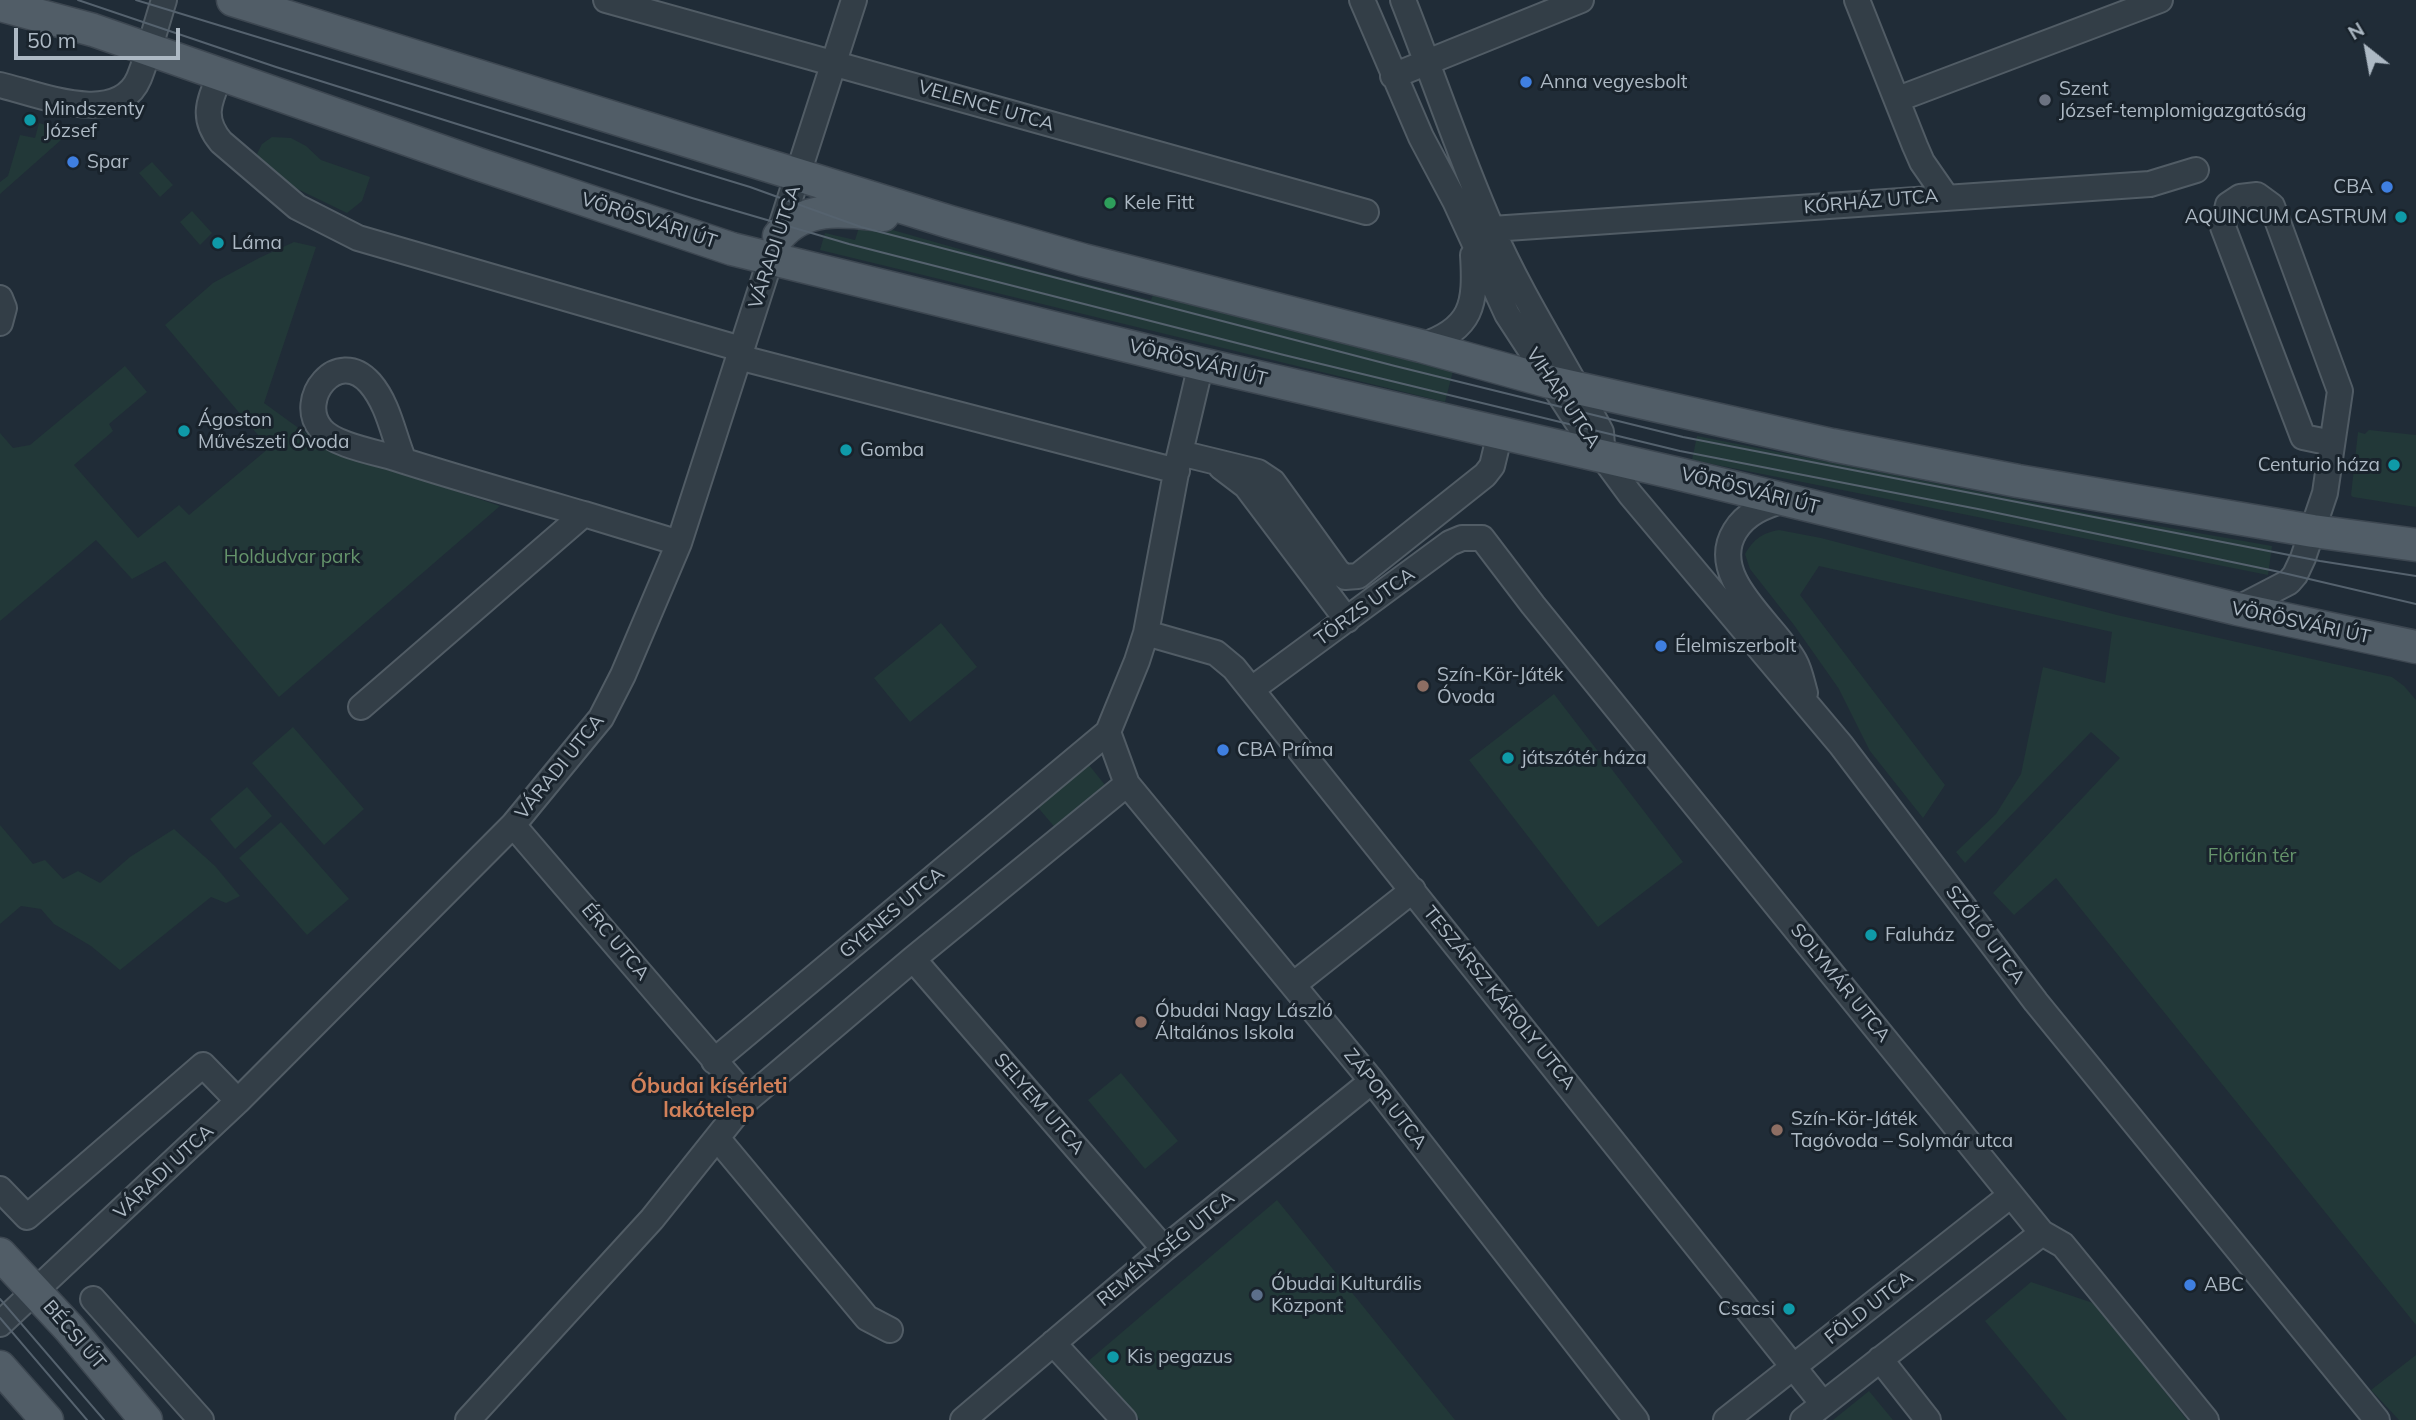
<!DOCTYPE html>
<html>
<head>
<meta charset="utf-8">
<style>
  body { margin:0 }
  #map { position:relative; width:2416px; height:1420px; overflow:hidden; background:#202c37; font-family:Mulish,sans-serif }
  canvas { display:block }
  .north { position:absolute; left:2332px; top:14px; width:70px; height:70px; -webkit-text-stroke:5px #19232c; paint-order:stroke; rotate:329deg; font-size:19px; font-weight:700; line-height:28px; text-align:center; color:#adb9c4 }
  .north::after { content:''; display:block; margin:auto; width:24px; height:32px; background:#adb9c4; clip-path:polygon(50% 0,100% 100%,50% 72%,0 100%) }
  .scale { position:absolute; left:14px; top:28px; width:166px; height:32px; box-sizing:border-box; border:4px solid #adb9c4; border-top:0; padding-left:9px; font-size:21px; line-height:24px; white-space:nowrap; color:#adb9c4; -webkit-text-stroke:5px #19232c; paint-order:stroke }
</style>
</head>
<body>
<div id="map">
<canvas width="2416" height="1420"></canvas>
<div class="north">N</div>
<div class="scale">50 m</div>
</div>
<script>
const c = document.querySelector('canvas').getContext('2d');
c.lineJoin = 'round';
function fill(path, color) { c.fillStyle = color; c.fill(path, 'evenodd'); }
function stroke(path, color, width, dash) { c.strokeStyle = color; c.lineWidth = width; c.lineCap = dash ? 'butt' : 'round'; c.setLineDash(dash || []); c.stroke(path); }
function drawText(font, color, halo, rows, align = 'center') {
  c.font = font + ' Mulish,sans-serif'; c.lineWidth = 6; c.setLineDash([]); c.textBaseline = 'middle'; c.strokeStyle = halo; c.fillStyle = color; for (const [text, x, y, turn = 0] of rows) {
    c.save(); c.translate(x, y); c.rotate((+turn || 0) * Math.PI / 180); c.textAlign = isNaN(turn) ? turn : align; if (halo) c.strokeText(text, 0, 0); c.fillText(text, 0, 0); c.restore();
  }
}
fill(new Path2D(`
  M 39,123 L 70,132 L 0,194 L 0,182 L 8,176 L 20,135 L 35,138 Z
  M 272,137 L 291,138 L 306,146 L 321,160 L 370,177 L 362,201 L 347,213 L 281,181 L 266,169 L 257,154 L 262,144 Z
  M 152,162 L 173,185 L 160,197 L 139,173 Z
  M 192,211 L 212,233 L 200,245 L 180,222 Z
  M 861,221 L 1033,270 L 1151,300 L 1153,295 L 1453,371 L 1445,402 L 820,250 L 825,233 L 855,240 Z
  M 294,242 L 316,247 L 264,403 L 304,432 L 331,449 L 500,506 L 279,697 L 165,561 L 132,579 L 96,540 L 0,621 L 0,433 L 13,448 L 30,445 L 125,366 L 147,392 L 109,424 L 113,431 L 74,465 L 138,538 L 179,505 L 189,515 L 269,448 L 165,325 L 213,283 L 259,258 Z
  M 2369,430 L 2416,435 L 2416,507 L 2353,497 L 2351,495 L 2358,432 L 2365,434 Z
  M 1697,436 L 2096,515 L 2272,546 L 2268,575 L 1692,460 Z
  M 1779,530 L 1821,538 L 2117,615 L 2392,677 L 2404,686 L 2416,700 L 2416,1325 L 2056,878 L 2014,915 L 1993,893 L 2120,758 L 2091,732 L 1965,863 L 1956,852 L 1996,814 L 2021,774 L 2043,667 L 2105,683 L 2112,632 L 1819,566 L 1800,595 L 1945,785 L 1923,818 L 1870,751 L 1839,689 L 1794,625 L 1750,569 L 1745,554 C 1754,539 1762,533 1779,530 Z
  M 941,623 L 977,667 L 910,722 L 874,678 Z
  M 1554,694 L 1683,862 L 1598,927 L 1469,760 Z
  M 293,727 L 364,809 L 324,845 L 252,763 Z
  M 1081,755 L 1113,795 L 1063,837 L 1030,798 Z
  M 247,787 L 272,816 L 235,849 L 210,819 Z
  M 281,822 L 349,899 L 307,935 L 239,858 Z
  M 0,825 L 33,864 L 45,860 L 63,879 L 78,871 L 100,883 L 130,857 L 174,829 L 215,866 L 240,896 L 226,903 L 211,897 L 120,970 L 91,946 L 54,924 L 41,909 L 21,906 L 0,924 Z
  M 1121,1073 L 1178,1141 L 1145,1169 L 1088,1100 Z
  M 1277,1200 L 1455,1420 L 1140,1420 L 1086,1363 Z
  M 2031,1282 L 2096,1304 L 2187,1420 L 2067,1420 L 1985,1321 Z
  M 2416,1355 L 2416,1420 L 2399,1420 L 2371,1390 Z
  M 1869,1391 L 1893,1420 L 1833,1420 Z`), '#223838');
const minor = new Path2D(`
  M 606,0 L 1366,212
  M 1362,0 L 1421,137 L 1455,201 L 1507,314 L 1580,426 L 1630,494 L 1841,745 L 2036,1002 L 2377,1420
  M 1403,0 C 1433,76 1459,154 1492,229 C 1523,300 1566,364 1601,432 L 1602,445
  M 1857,0 L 1915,146 L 1922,162 L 1947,198
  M 221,73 C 210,100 200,117 221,142 L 297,207 L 358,238 L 741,349
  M 1393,76 L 1581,0
  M 0,85 C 38,94 118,128 139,78 C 149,53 156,25 164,0
  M 1898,99 L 2160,0
  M 1492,229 L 2150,184 L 2196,170
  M 0,298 L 4,308 L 0,323
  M 1421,346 C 1473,329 1476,304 1473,255
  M 738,357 L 1177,471
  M 1180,453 L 1258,472 L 1273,482 L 1338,572 L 1345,577 L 1358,576 L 1485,475 L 1492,466 L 1500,433
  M 404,461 C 393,435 389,405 370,383 C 337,346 296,400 321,429 C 334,445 375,452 395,458 C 457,478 521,496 584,514
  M 1221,467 L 1246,486 L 1347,620
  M 1784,500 C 1764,506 1746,513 1735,531 C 1706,578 1776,625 1795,662 C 1800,671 1802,683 1805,693
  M 2237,609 L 2289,582 L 2295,575 L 2303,558 L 2325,493 L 2340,391 L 2272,206 L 2257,195 L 2240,197 L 2228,205 L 2223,227 L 2303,437 L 2332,443
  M 1146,633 L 1216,653 L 1234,668 L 1823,1404
  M 1252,689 L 1450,543 L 1462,538 L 1482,538 L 1533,605 L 2042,1233 L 2063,1245 L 2206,1420
  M 361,707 L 584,514 L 679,543
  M 1108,732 L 1127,784 L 1372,1081 L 1636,1420
  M 513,825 L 748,1099
  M 913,959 L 1164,1249
  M 1293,985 L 1413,890
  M 714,1061 L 1108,732 L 1137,661 L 1146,633 L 1179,457 L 1201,364
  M 717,1138 L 867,1318 L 890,1330
  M 0,1189 L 27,1217 L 203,1065 L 238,1101
  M 93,1299 L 201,1420
  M 0,1324 L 238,1101 L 513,825 L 601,718 L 623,675 L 679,543 L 854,0
  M 1053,1343 L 1124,1420
  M 1880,1359 L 1928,1420
  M 468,1420 L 652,1219 L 748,1099 L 913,959 L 1127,784
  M 963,1420 L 1164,1249 L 1372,1081
  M 1726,1420 L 2011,1195
  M 1803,1420 L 2042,1233`);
const major = new Path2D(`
  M 233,0 L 950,222 L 1083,260 L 1421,346 L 1550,382 L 1832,445 L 2018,481 L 2313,531 L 2416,545
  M 0,5 L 93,30 L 478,164 L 732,249 L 1201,364 L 1675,473 L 2237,609 L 2416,647
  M 779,236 C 806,204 846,211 883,215
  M 0,1254 L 69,1328 L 146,1420
  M 0,1367 L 47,1420`);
stroke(minor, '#515c65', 28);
stroke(major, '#3d4751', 35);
stroke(minor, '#333e47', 24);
stroke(major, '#515d67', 32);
stroke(new Path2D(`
  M 78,0 L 276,67 L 692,198 L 849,244 L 1284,355 L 1680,451 L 1983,510 L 2275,571 L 2416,604
  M 136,0 L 750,187 L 861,227 L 1395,366 L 1683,437 L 2320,561 L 2416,576
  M 0,1299 L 104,1420
  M 0,1318 L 87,1420`), '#55626e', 2);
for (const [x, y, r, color] of [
  [1526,82,7,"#3f7fe0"],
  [2045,100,7,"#6b7280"],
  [30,120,7,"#0f9aa8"],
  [73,162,7,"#3f7fe0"],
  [2387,187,7,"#3f7fe0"],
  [1110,203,7,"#2e9e5b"],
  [2401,217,7,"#0f9aa8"],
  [218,243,7,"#0f9aa8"],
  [184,431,7,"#0f9aa8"],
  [846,450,7,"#0f9aa8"],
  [2394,465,7,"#0f9aa8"],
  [1661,646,7,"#3f7fe0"],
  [1423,686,7,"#8d6e63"],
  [1223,750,7,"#3f7fe0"],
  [1508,758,7,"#0f9aa8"],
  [1871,935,7,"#0f9aa8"],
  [1141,1022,7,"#8d6e63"],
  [1777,1130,7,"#8d6e63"],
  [2190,1285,7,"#3f7fe0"],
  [1257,1295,7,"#5c6f8a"],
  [1789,1309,7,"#0f9aa8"],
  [1113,1357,7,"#0f9aa8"]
]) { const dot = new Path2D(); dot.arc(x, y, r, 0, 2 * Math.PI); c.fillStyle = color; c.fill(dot); stroke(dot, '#19232c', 2.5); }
drawText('19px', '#adb9c4', '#19232c', [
  ["Anna vegyesbolt",1540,82],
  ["Szent",2059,89],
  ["József-templomigazgatóság",2059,111],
  ["Mindszenty",44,109],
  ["József",44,131],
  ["Spar",87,162],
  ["CBA",2373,187,"right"],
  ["Kele Fitt",1124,203],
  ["AQUINCUM CASTRUM",2387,217,"right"],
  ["Láma",232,243],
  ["Ágoston",198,420],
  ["Művészeti Óvoda",198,442],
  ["Gomba",860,450],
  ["Centurio háza",2380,465,"right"],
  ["Élelmiszerbolt",1675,646],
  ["Szín-Kör-Játék",1437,675],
  ["Óvoda",1437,697],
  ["CBA Príma",1237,750],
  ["játszótér háza",1522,758],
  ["Faluház",1885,935],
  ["Óbudai Nagy László",1155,1011],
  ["Általános Iskola",1155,1033],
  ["Szín-Kör-Játék",1791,1119],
  ["Tagóvoda – Solymár utca",1791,1141],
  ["Óbudai Kulturális",1271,1284],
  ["Központ",1271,1306],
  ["ABC",2204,1285],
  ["Csacsi",1775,1309,"right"],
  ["Kis pegazus",1127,1357]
], 'left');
drawText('19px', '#adb9c4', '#19232c', [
  ["VELENCE UTCA",986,106,16],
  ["KÓRHÁZ UTCA",1871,202,-5],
  ["VÖRÖSVÁRI ÚT",649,221,18],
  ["VÁRADI UTCA",775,247,-72],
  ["VÖRÖSVÁRI ÚT",1198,363,14],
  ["VIHAR UTCA",1563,398,56],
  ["VÖRÖSVÁRI ÚT",1750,491,14],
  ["TÖRZS UTCA",1365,607,-36],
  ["VÖRÖSVÁRI ÚT",2301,623,12],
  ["VÁRADI UTCA",560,767,-51],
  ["GYENES UTCA",892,913,-40],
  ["SZŐLŐ UTCA",1985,935,53],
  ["ÉRC UTCA",615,942,50],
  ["SOLYMÁR UTCA",1840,983,51],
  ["TESZÁRSZ KÁROLY UTCA",1499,998,51],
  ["ZÁPOR UTCA",1385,1099,52],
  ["SELYEM UTCA",1039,1104,49],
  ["VÁRADI UTCA",164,1172,-43],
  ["REMÉNYSÉG UTCA",1166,1249,-39],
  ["FÖLD UTCA",1869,1308,-38],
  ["BÉCSI ÚT",74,1335,49]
]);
drawText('19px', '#65946b', '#19232c', [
  ["Holdudvar park",292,557],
  ["Flórián tér",2252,856]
]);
drawText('bold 21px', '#d2815a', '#19232c', [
  ["Óbudai kísérleti",709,1087],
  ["lakótelep",709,1111]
]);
</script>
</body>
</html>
